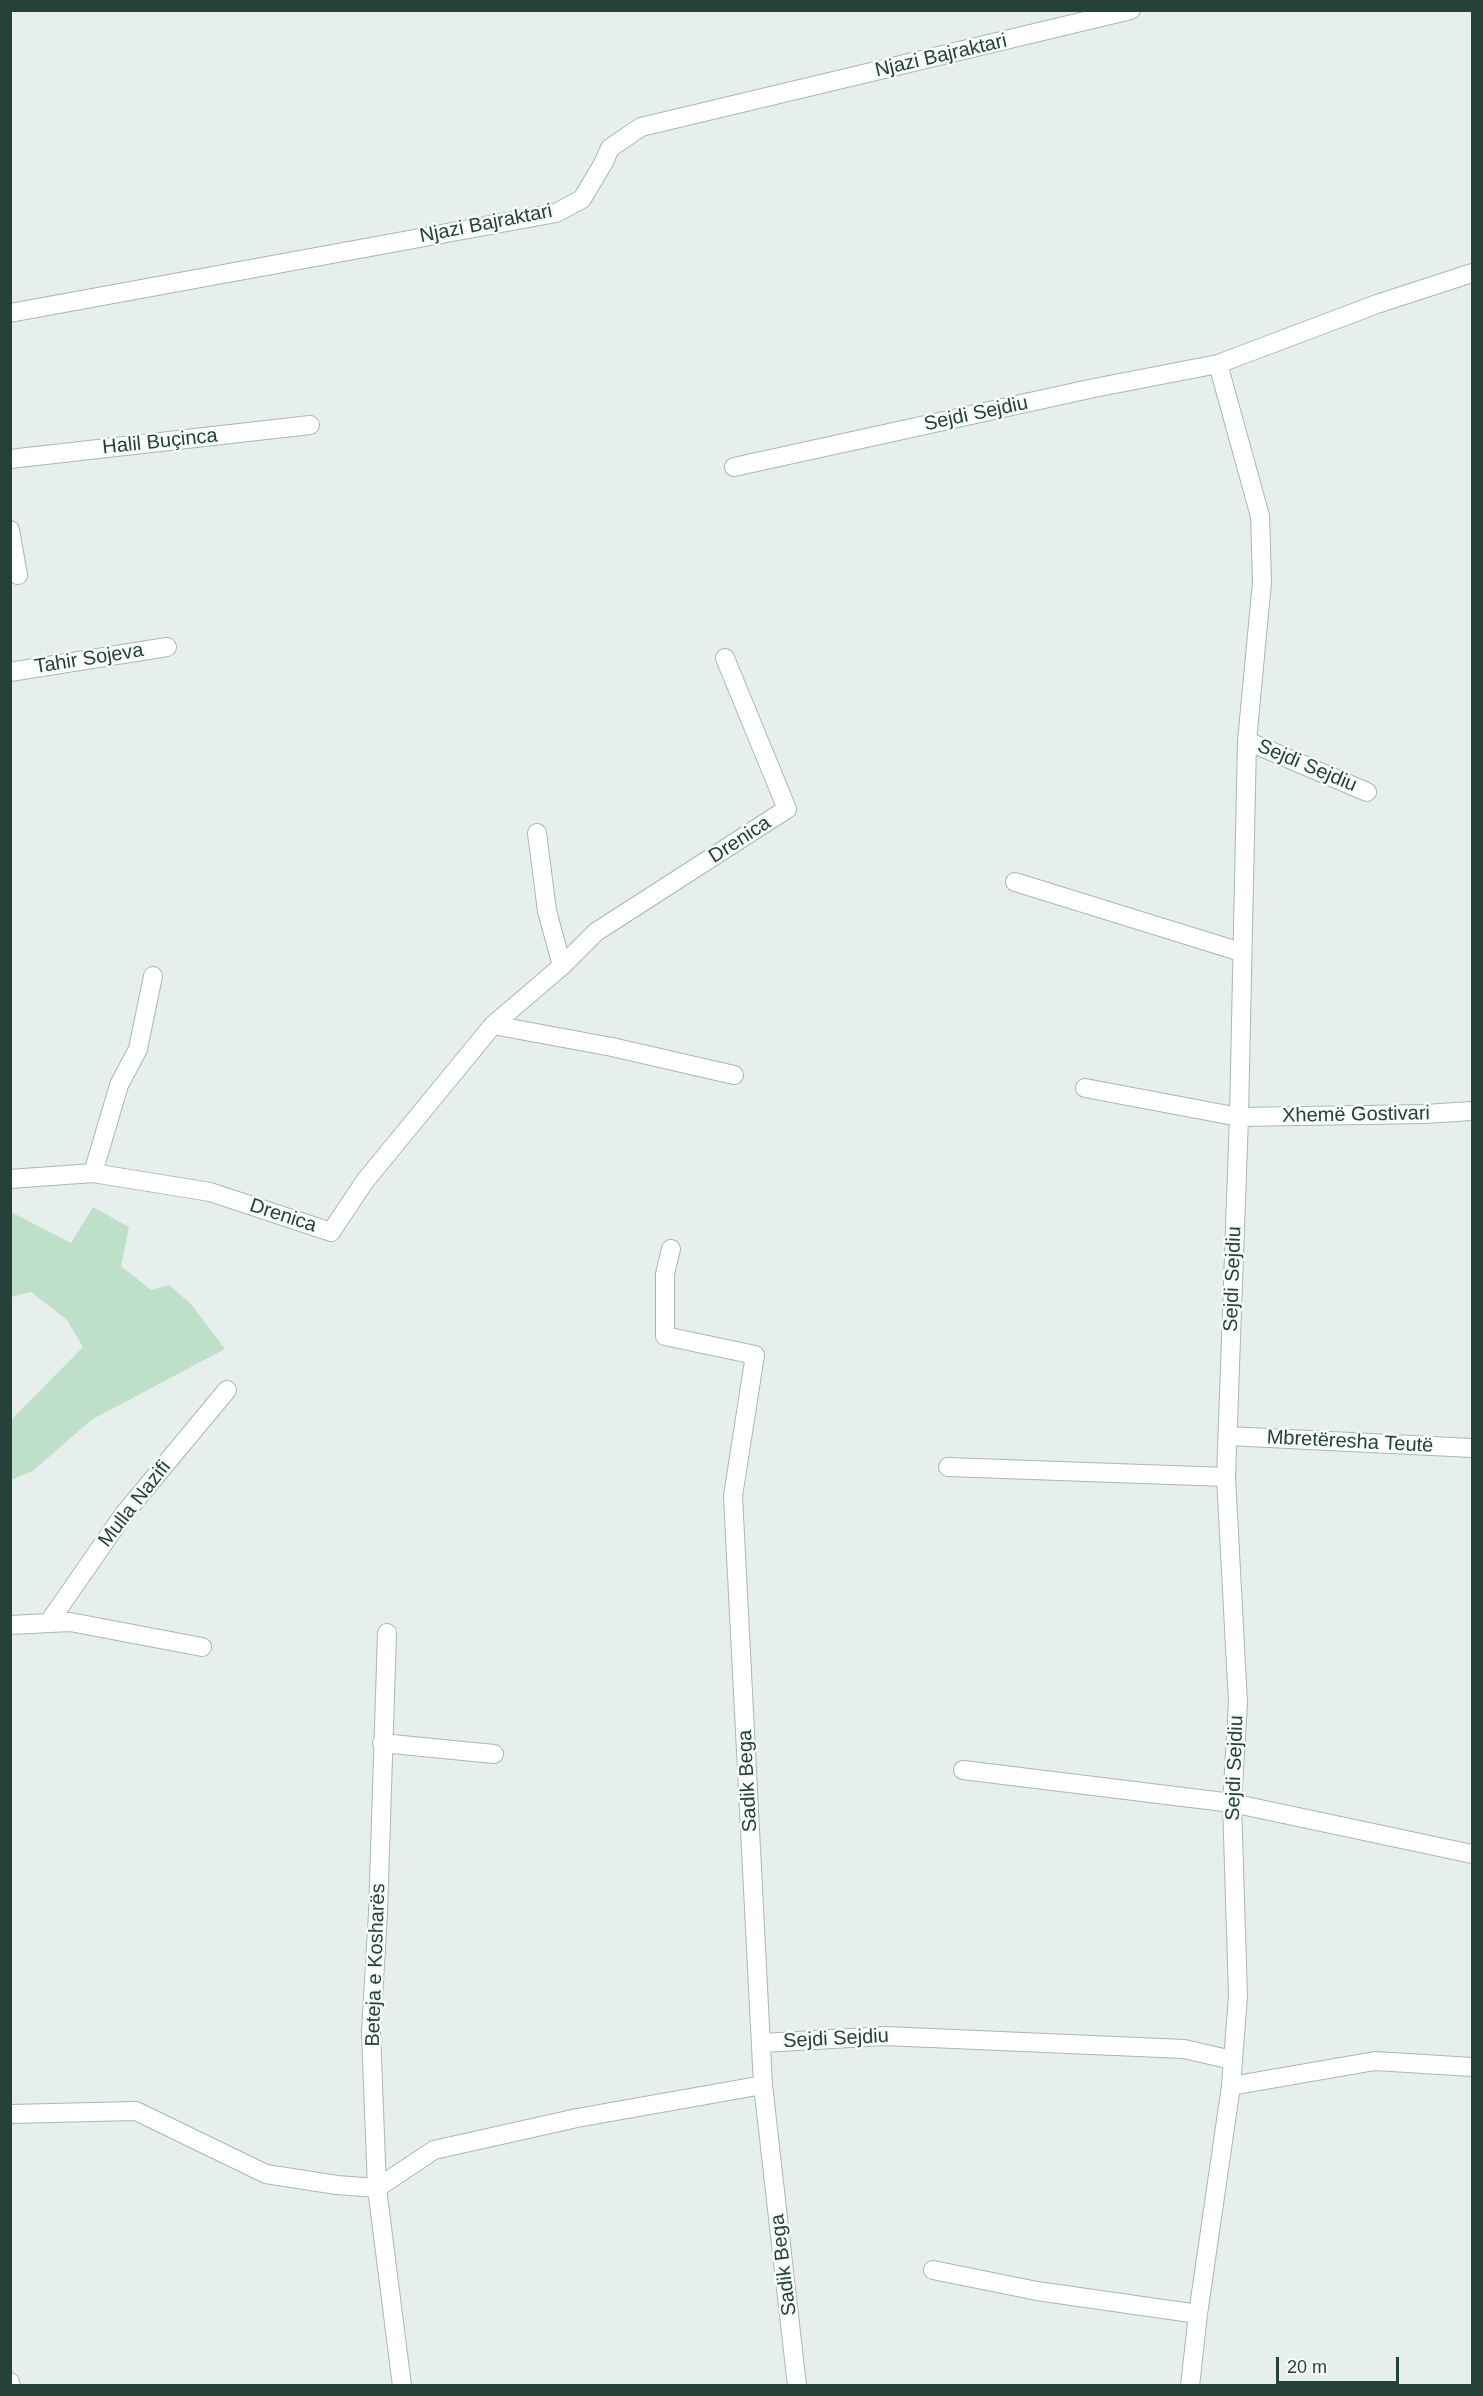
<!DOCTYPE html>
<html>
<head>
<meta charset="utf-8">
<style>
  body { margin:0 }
  #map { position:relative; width:1483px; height:2396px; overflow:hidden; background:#e6efeb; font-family:Arial,sans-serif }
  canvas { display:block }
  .frame { position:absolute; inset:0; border:12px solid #24423a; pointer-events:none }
  .scale { position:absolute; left:1276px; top:2357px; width:123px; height:27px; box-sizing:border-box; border:3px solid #24423a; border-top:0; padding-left:8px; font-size:18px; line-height:21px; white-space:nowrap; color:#24423a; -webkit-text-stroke:4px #f7fbf9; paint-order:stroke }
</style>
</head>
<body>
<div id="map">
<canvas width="1483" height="2396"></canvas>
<div class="frame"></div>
<div class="scale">20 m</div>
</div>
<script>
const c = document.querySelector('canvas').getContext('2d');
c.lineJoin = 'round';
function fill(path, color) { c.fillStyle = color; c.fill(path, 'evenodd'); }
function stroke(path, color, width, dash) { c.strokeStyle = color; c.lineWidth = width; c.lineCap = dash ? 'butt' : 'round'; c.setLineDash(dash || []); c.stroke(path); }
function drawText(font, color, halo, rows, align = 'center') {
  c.font = font + ' Arial,sans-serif'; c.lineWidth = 5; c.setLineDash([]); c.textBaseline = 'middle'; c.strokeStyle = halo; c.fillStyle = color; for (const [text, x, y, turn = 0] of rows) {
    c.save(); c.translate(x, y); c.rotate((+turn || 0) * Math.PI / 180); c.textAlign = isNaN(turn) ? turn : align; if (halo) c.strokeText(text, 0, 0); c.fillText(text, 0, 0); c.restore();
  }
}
fill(new Path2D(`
  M 93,1207 L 129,1227 L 121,1266 L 151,1290 L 169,1285 L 191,1304 L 225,1349 L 91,1420 L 33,1471 L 11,1480 L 11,1420 L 83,1347 L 67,1320 L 31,1292 L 11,1297 L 11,1212 L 71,1243 Z`), '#bfe0c8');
const minor = new Path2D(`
  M 10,313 L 556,213 L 582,199 L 604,162 L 610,148 L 641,127 L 1131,10
  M 10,459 L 310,425
  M 734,467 L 1094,388 L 1218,364 L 1377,304 L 1472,273
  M 10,530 L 18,575
  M 10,672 L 167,647
  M 1247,741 L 1367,792
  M 537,833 L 547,911 L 562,966
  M 1015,882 L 1241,952
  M 493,1025 L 612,1047 L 734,1075
  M 1085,1088 L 1239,1117 L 1425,1114 L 1472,1111
  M 93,1173 L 119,1085 L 138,1049 L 153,976
  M 10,1179 L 93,1173 L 210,1192 L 331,1232 L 365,1181 L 493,1025 L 562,966 L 596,932 L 787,809 L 725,658
  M 671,1249 L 665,1274 L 665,1336 L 755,1355 L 733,1496 L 763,2085 L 797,2386
  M 1228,1436 L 1472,1448
  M 948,1467 L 1226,1477
  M 49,1622 L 124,1514 L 227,1390
  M 10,1625 L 70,1622 L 202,1647
  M 387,1633 L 378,1913 L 371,2032 L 377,2188 L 402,2386
  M 382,1743 L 494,1754
  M 963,1770 L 1232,1803 L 1472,1854
  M 762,2043 L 885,2036 L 1184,2049 L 1232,2060
  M 1231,2086 L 1375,2061 L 1472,2067
  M 10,2114 L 136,2111 L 266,2174 L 337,2185 L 377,2188 L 434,2150 L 577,2118 L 763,2085
  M 933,2270 L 1037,2291 L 1198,2314
  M 10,2382 L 11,2386
  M 1190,2386 L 1198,2314 L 1231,2086 L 1238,1996 L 1232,1803 L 1238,1703 L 1226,1477 L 1239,1117 L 1247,741 L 1262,582 L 1260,516 L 1218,364`);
stroke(minor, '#a8b8b2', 20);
stroke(minor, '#fff', 18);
drawText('20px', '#24423a', '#f7fbf9', [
  ["Njazi Bajraktari",941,56,-13],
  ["Njazi Bajraktari",486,224,-11],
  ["Sejdi Sejdiu",976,414,-12],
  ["Halil Buçinca",160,442,-6],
  ["Tahir Sojeva",89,659,-9],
  ["Sejdi Sejdiu",1307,766,23],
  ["Drenica",740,840,-33],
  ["Xhemë Gostivari",1356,1115,-1],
  ["Drenica",283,1216,18],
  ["Sejdi Sejdiu",1233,1279,-88],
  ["Mbretëresha Teutë",1350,1442,3],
  ["Mulla Nazifi",135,1504,-52],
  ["Sejdi Sejdiu",1235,1768,-88],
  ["Sadik Bega",748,1781,-93],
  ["Beteja e Kosharës",376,1965,-88],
  ["Sejdi Sejdiu",836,2039,-3],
  ["Sadik Bega",784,2265,-97]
]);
</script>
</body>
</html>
